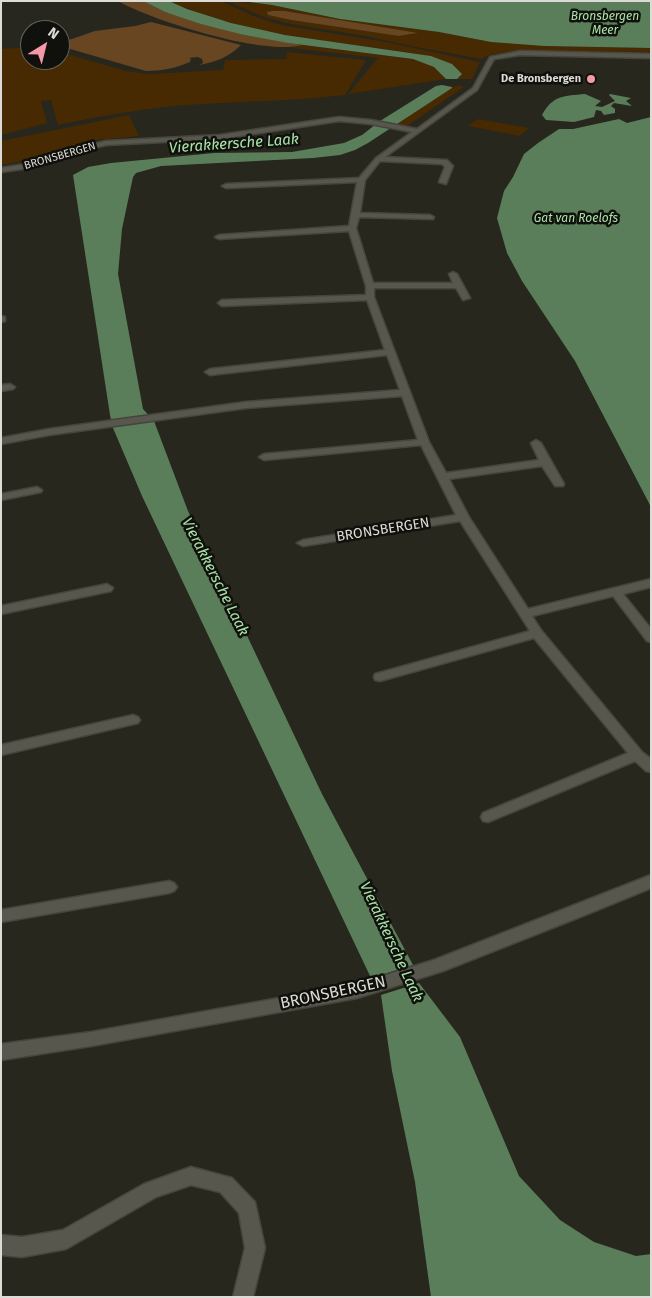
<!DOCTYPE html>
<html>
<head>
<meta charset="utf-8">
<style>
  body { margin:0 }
  #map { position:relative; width:652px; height:1298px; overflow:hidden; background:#27271e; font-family:"Fira Sans",sans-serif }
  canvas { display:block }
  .frame { position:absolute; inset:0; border:2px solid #dcdbd5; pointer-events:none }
  .north { position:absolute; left:20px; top:20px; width:50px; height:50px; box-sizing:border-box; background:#10100c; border:1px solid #62615c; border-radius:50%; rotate:36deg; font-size:14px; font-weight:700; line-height:20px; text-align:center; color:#dcdbd5 }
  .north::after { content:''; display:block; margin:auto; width:18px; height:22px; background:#f39aa9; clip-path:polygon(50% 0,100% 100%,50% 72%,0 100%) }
</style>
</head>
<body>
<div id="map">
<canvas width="652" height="1298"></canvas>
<div class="frame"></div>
<div class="north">N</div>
</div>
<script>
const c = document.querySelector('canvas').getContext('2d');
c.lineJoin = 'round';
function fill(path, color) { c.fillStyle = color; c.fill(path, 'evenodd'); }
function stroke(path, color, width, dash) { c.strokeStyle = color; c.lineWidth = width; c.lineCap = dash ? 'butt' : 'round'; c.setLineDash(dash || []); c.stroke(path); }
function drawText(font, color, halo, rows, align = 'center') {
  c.font = font + ' "Fira Sans",sans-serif'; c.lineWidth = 5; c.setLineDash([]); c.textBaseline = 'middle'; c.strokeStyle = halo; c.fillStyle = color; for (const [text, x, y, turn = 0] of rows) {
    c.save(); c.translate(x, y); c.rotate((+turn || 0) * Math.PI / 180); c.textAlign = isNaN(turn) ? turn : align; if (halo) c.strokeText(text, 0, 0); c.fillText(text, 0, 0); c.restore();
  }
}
fill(new Path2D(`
  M 169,1 L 221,1 L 256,17 L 281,25 L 386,42 L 480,62 L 472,79 L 457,79 L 461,76 L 452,64 L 431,56 C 343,41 251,38 169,1 Z
  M 227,1 L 272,5 L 340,19 L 439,32 L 491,42 L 544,46 L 651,48 L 651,52 L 511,51 L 489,55 L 481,59 L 406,45 L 371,37 L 286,23 L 261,16 ZM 268,11 L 285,11 L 415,34 L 399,36 L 291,20 L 268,15 Z
  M 302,45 L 413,59 L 434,67 L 446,79 L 348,94 L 378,58 L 291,48 Z
  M 30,47 L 30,60 L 60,60 L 60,52 L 126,71 L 149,74 L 223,70 L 225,60 L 286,59 L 287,52 L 366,60 L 345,95 C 288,102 231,101 174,106 C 135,110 96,117 58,125 L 51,100 L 41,101 L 47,123 L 1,135 L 1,49 Z
  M 459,85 L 464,87 L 407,126 L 396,124 L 452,87 Z
  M 129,115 L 139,136 L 87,141 L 42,158 L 1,165 L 1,141 Z
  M 478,119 L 529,128 L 520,136 L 468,126 Z`), '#472902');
fill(new Path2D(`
  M 118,1 L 143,1 L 165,12 L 244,35 L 302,45 C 265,56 153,21 118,1 Z
  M 272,11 L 285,11 L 418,33 L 399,36 L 291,20 L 268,15 L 267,12 Z
  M 151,22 L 241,45 C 229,57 216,62 199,65 L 203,63 L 202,59 L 198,57 L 189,58 L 191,59 L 190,62 C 176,68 162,71 146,71 L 60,46 L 60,43 L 95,31 L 135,26 Z`), '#684621');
fill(new Path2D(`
  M 143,1 L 169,1 L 187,9 L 231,23 L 285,35 L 431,56 L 452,64 L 462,74 L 457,79 L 446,79 L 434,67 L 413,59 L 288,43 L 244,35 L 201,24 L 165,12 Z
  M 241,1 L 651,1 L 651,48 L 544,46 L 491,42 L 439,32 L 340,19 L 272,5 Z
  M 442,85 L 452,87 L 452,88 L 368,143 L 355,150 L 340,155 L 313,158 L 161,166 L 136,173 L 133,177 L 122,229 L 118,274 L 143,409 L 154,421 L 188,511 L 322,794 L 413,965 L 371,978 L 142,496 L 113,428 L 110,415 L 73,175 L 88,167 L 111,163 L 214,153 L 292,152 L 344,143 L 362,135 L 380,121 L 436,86 Z
  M 585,94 L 601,101 L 595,106 L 602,107 L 615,101 L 609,95 L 610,94 L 631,98 L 626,101 L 632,106 L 614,103 L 611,106 L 615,109 L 615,113 L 604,115 L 601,111 L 596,110 L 594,117 L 574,122 L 546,120 L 542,115 C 553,95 564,96 585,94 Z
  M 651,117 L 651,507 L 575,361 L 522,281 L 507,253 L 497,218 L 504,191 L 513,177 L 524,154 L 538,143 L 559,129 L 573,129 L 619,119 L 627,123 Z
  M 419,983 L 460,1037 L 519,1176 L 560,1220 L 594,1242 L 636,1256 L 651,1254 L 651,1297 L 431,1297 L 415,1182 L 392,1071 L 381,995 Z`), '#5a7e59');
const minor = new Path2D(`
  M 520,51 L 651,54 L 651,58 L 520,55 L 494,59 L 477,90 L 385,157 L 447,160 L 453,166 L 446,184 L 439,182 L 445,167 L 442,164 L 380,161 L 365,180 L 360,213 L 430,215 L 434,217 L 433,219 L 359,217 L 356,228 L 373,283 L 453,283 L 449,274 L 453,272 L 457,274 L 470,298 L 463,300 L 456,288 L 374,288 L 374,297 L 429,442 L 446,473 L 539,460 L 531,443 L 536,440 L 541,443 L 564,484 L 563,486 L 555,486 L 542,466 L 449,479 L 469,517 L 528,609 L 651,579 L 651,587 L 623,594 L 651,629 L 651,642 L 647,641 L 613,596 L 532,616 L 541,630 L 642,752 L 651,759 L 651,772 L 646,771 L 635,761 L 488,822 L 483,821 L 481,817 L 483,813 L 628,753 L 534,638 L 380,681 L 375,680 L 374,677 L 375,674 L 530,631 L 460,521 L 303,546 L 297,543 L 303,540 L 456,515 L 421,445 L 264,460 L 259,457 L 264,454 L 418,440 L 402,396 L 246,408 L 49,435 L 1,444 L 1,438 L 49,429 L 246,402 L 400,390 L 387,355 L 210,375 L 205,372 L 210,369 L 385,350 L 367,300 L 222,306 L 218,303 L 222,300 L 366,295 L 366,286 L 349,231 L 219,239 L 215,237 L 219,235 L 349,226 L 357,182 L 226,188 L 222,186 L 226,184 L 359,178 L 376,158 L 412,132 L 371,124 L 339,121 L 220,139 L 106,145 L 85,150 L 36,167 L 1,172 L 1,168 L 32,163 L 81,147 L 106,141 L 220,135 L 339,117 L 371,120 L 417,129 L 473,88 L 490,57 Z
  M 1,316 L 5,317 L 5,321 L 1,322 Z
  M 10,384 L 15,387 L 13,389 L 1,391 L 1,385 Z
  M 37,487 L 42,490 L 41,492 L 1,500 L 1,494 Z
  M 107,584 L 113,588 L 111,591 L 1,614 L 1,606 Z
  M 133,715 L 138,717 L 140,720 L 138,723 L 1,755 L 1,745 Z
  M 651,875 L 651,888 L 585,915 L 443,971 L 357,998 L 91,1046 L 1,1060 L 1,1044 L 91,1032 L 357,984 L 434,960 Z
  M 169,881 L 174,883 L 177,887 L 174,891 L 169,893 L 1,922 L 1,910 Z
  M 191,1167 L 232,1178 L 255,1202 L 265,1248 L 253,1297 L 233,1297 L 245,1248 L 239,1213 L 220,1192 L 191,1185 L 156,1197 L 66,1249 L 22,1257 L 1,1255 L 1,1235 L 22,1237 L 63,1230 L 144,1184 Z`);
stroke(minor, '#45453d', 3);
fill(minor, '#58574d');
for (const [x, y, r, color] of [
  [591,79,5,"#f39aa9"]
]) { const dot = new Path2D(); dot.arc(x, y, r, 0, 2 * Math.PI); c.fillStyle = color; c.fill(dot); stroke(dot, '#10100c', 2); }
drawText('bold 11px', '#dcdbd5', '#10100c', [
  ["De Bronsbergen",581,79]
], 'right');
drawText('11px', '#dcdbd5', '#10100c', [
  ["BRONSBERGEN",60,156,-16]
]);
drawText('italic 12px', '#a9e3a8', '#10100c', [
  ["Bronsbergen",605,17],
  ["Meer",605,31],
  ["Gat van Roelofs",576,219]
]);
drawText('14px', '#dcdbd5', '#10100c', [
  ["BRONSBERGEN",383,530,-9]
]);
drawText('italic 15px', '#a9e3a8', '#10100c', [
  ["Vierakkersche Laak",234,144,-4],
  ["Vierakkersche Laak",215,577,63],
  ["Vierakkersche Laak",391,942,65]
]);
drawText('16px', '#dcdbd5', '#10100c', [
  ["BRONSBERGEN",333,993,-12]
]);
</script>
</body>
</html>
